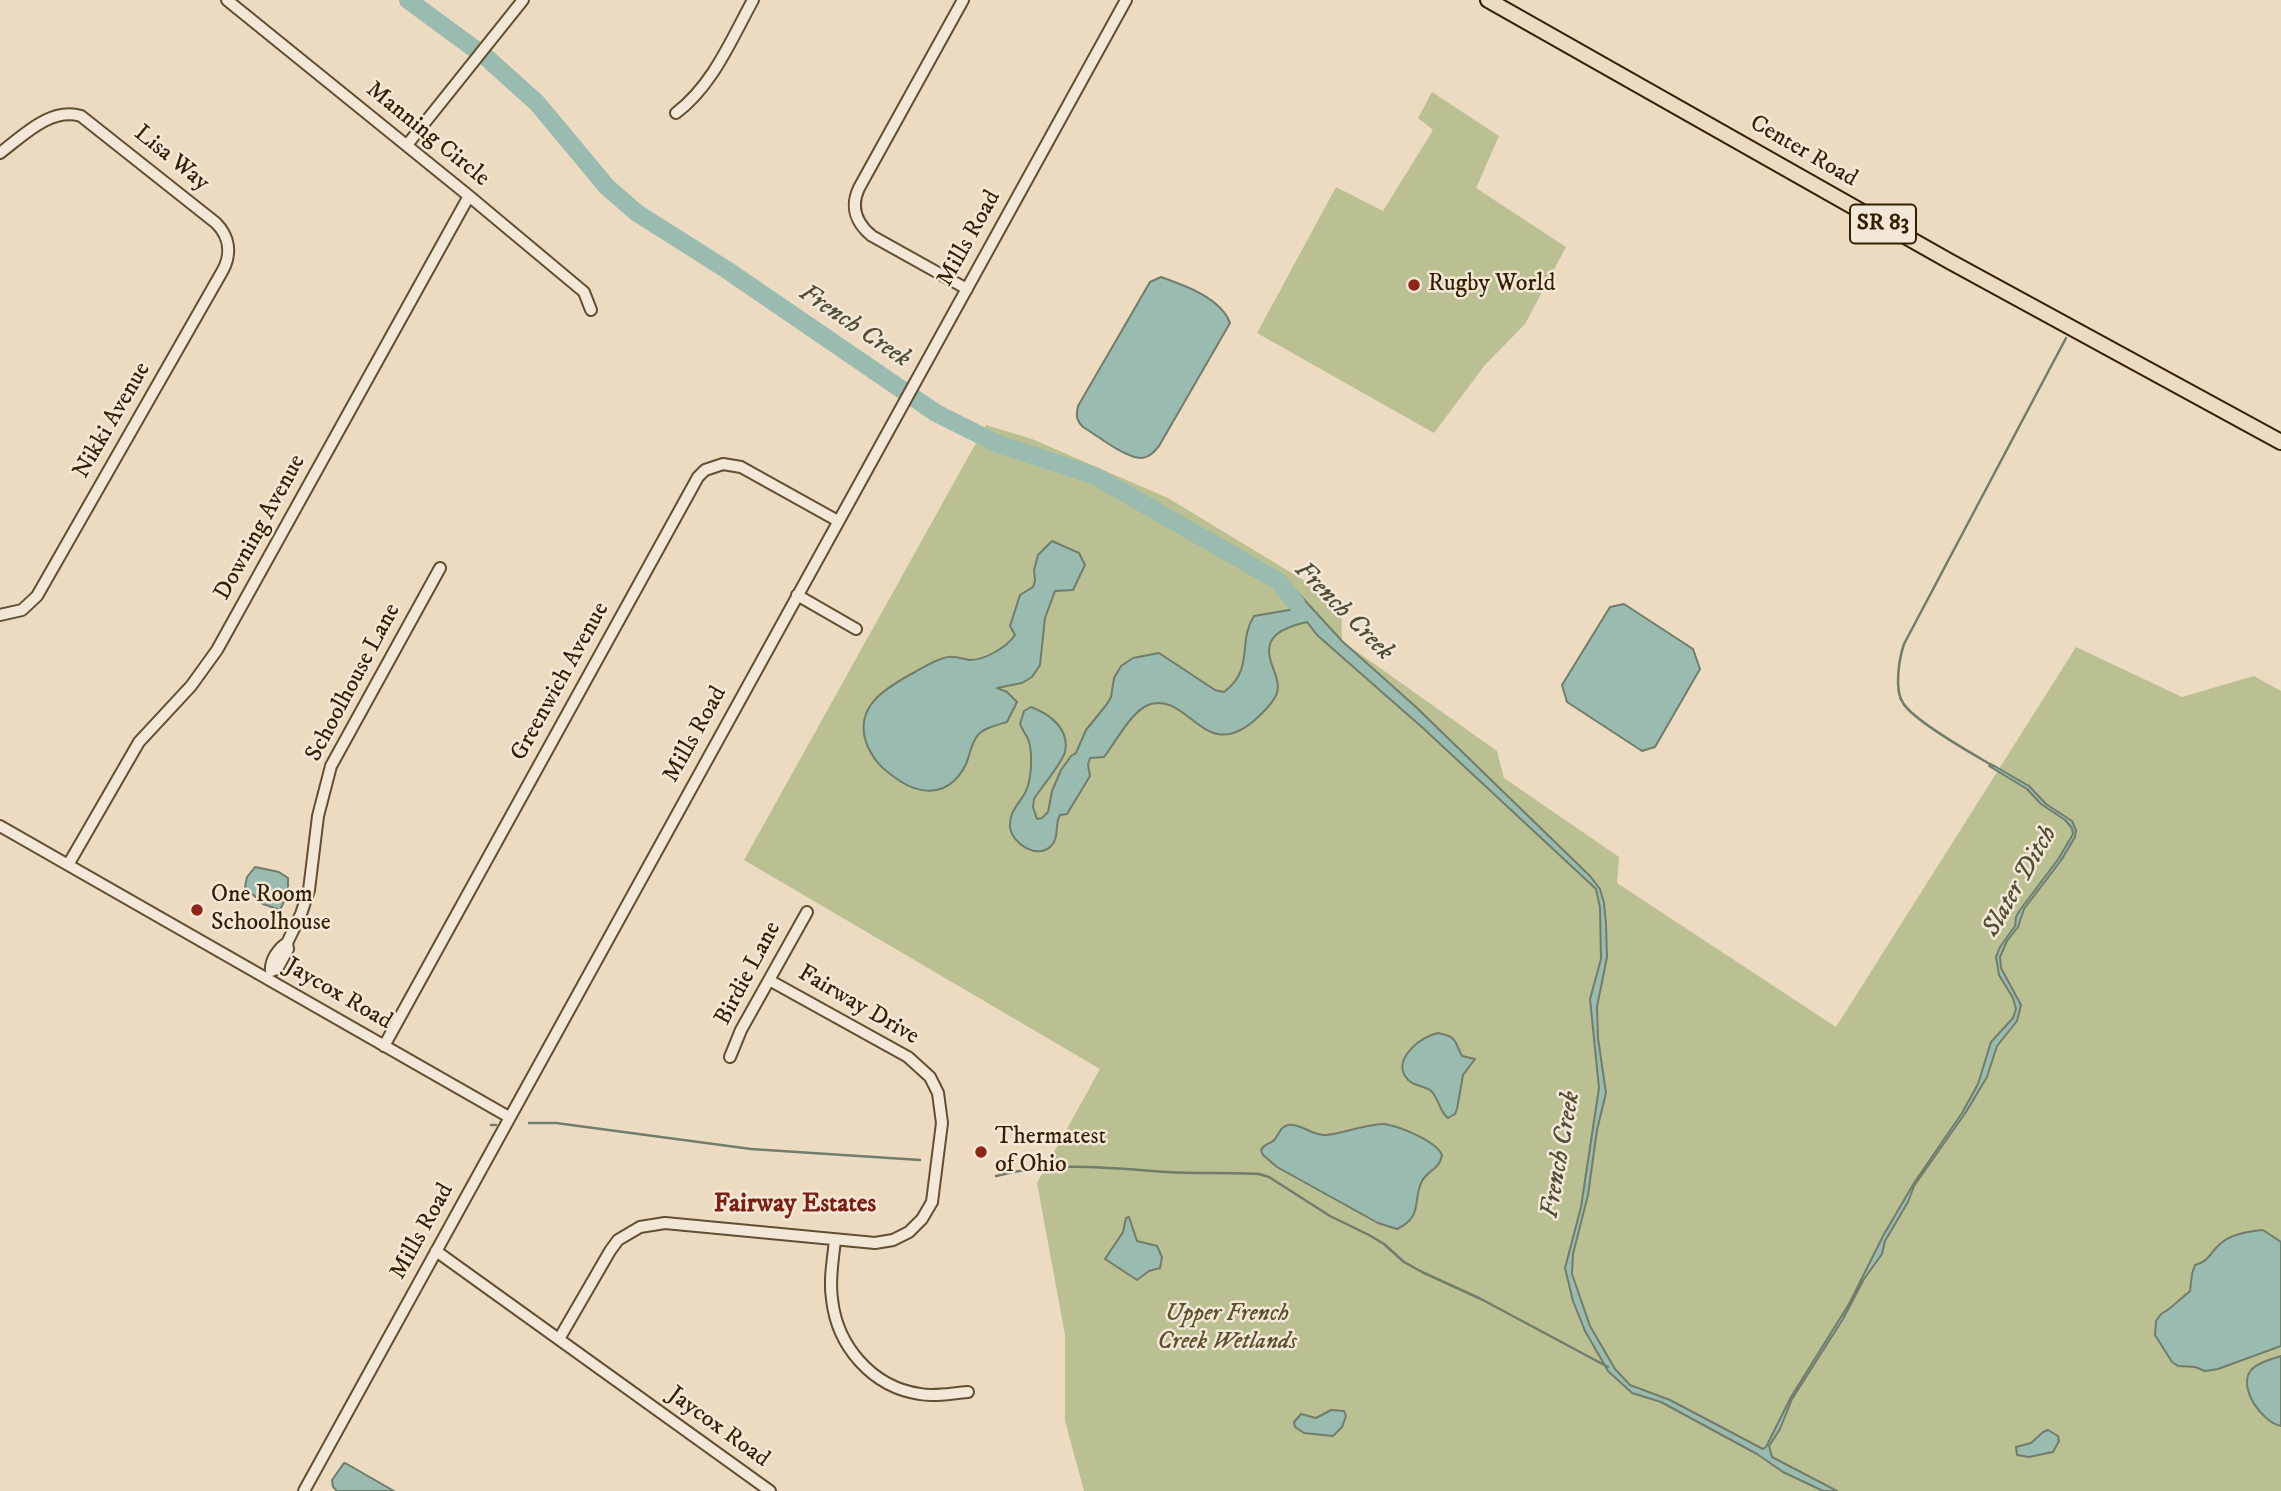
<!DOCTYPE html>
<html>
<head>
<meta charset="utf-8">
<style>
  body { margin:0 }
  canvas { display:block; background:#eddbc1 }
</style>
</head>
<body>
<canvas width="2281" height="1491"></canvas>
<script>
const c = document.querySelector('canvas').getContext('2d');
c.lineJoin = 'round';
function fill(path, color) { c.fillStyle = color; c.fill(path, 'evenodd'); }
function stroke(path, color, width, dash) { c.strokeStyle = color; c.lineWidth = width; c.lineCap = dash ? 'butt' : 'round'; c.setLineDash(dash || []); c.stroke(path); }
function drawText(font, color, halo, rows, align = 'center') {
  c.font = font + ' "IM FELL DW Pica",serif'; c.lineWidth = 5; c.setLineDash([]); c.textBaseline = 'middle'; c.strokeStyle = halo; c.fillStyle = color; for (const [text, x, y, turn = 0] of rows) {
    c.save(); c.translate(x, y); c.rotate((+turn || 0) * Math.PI / 180); c.textAlign = isNaN(turn) ? turn : align; if (halo) c.strokeText(text, 0, 0); c.fillText(text, 0, 0); c.restore();
  }
}
fill(new Path2D(`
  M 1432,92 L 1499,136 L 1476,188 L 1566,247 L 1525,324 L 1485,365 L 1434,433 L 1257,333 L 1336,187 L 1383,211 L 1433,130 L 1418,118 Z
  M 986,425 L 1032,439 L 1168,498 L 1341,603 L 1342,641 L 1497,751 L 1504,778 L 1619,857 L 1617,883 L 1836,1027 L 2076,647 L 2182,697 L 2254,676 L 2281,691 L 2281,1491 L 1084,1491 L 1065,1421 L 1065,1335 L 1037,1183 L 1100,1069 L 744,860 Z`), '#bac091');
const water = new Path2D(`
  M 1161,277 C 1184,285 1221,298 1230,323 L 1159,446 C 1154,452 1149,458 1140,458 C 1124,457 1098,436 1083,427 C 1076,420 1076,415 1078,406 L 1150,282 Z
  M 1052,541 L 1079,553 L 1085,565 L 1073,590 L 1055,591 L 1045,618 L 1040,665 L 1032,677 L 1022,683 L 997,688 L 1007,692 L 1017,702 L 1007,722 C 998,725 985,727 978,735 C 971,743 970,755 966,764 C 952,793 926,798 900,781 C 885,771 876,764 868,747 C 851,708 885,688 915,672 C 924,667 938,658 949,657 C 956,656 963,659 970,660 C 985,660 1007,647 1015,635 L 1010,626 L 1020,595 L 1033,587 L 1035,581 L 1034,570 L 1038,555 Z
  M 1288,582 L 1342,641 L 1416,707 L 1590,876 L 1600,889 L 1604,903 L 1606,924 L 1607,957 L 1597,1007 L 1598,1038 L 1606,1093 L 1597,1130 L 1588,1195 L 1573,1254 L 1572,1274 L 1590,1326 L 1615,1369 L 1630,1385 L 1670,1400 L 1763,1449 L 1766,1447 L 1791,1397 L 1849,1304 L 1883,1236 L 1914,1183 L 1962,1113 L 1978,1084 L 1991,1042 L 2013,1018 L 2016,1009 L 2013,998 L 1999,975 L 1996,957 L 2000,947 L 2015,926 L 2016,917 L 2020,910 L 2059,858 L 2073,834 L 2072,828 L 2065,820 L 2041,804 L 2027,789 L 1989,766 L 1991,764 L 2029,786 L 2046,804 L 2072,821 L 2076,830 L 2075,837 L 2062,859 L 2024,909 L 2018,927 L 2007,941 L 2000,957 L 2001,968 L 2021,1005 L 2017,1021 L 1997,1046 L 1987,1077 L 1966,1112 L 1914,1186 L 1908,1202 L 1885,1241 L 1882,1254 L 1864,1279 L 1843,1319 L 1792,1399 L 1780,1429 L 1769,1446 L 1772,1457 L 1837,1491 L 1823,1491 L 1783,1472 L 1757,1454 L 1661,1402 L 1632,1393 L 1608,1371 L 1585,1331 L 1573,1301 L 1565,1268 L 1581,1207 L 1599,1088 L 1590,999 L 1601,959 L 1600,908 L 1596,889 L 1424,729 L 1317,635 L 1307,622 C 1285,627 1262,635 1271,662 C 1274,672 1280,682 1277,693 C 1275,700 1263,713 1257,718 C 1204,767 1189,690 1148,705 C 1131,712 1115,743 1104,757 L 1090,758 L 1088,765 L 1090,776 L 1067,814 L 1060,815 C 1054,825 1060,837 1051,846 C 1038,860 1012,844 1010,827 C 1009,812 1018,805 1025,793 C 1032,780 1033,752 1028,739 C 1026,734 1022,730 1020,724 L 1024,711 L 1031,707 C 1050,714 1070,729 1065,752 C 1061,765 1042,786 1034,799 L 1033,807 L 1037,819 L 1042,818 L 1048,812 L 1052,791 L 1061,770 L 1071,756 L 1076,753 L 1086,730 L 1107,704 L 1111,697 L 1114,678 L 1121,666 L 1133,658 L 1159,653 L 1215,690 L 1224,692 C 1255,669 1237,642 1254,616 L 1295,609 L 1279,588 Z
  M 1624,604 L 1693,649 L 1700,669 L 1655,747 L 1642,751 L 1567,702 L 1562,685 L 1610,607 Z
  M 255,867 L 279,872 L 288,878 L 288,893 L 280,910 L 263,904 L 245,887 L 247,877 Z
  M 1438,1033 C 1458,1037 1454,1041 1462,1056 L 1475,1059 L 1463,1075 L 1457,1109 L 1455,1114 L 1448,1118 C 1439,1112 1439,1097 1430,1090 C 1422,1085 1411,1086 1405,1076 C 1394,1058 1421,1036 1438,1033 Z
  M 1385,1124 C 1401,1127 1436,1141 1442,1155 C 1440,1169 1428,1170 1422,1181 C 1412,1200 1424,1216 1397,1229 L 1378,1223 L 1277,1167 L 1263,1155 L 1261,1150 C 1265,1143 1268,1145 1273,1141 C 1279,1136 1279,1127 1288,1125 C 1301,1123 1312,1136 1326,1135 C 1346,1133 1364,1124 1385,1124 Z
  M 1129,1217 L 1137,1241 L 1157,1246 L 1162,1257 L 1160,1268 L 1149,1271 L 1137,1280 L 1105,1259 L 1123,1232 L 1126,1218 Z
  M 2263,1230 L 2281,1242 L 2281,1346 L 2218,1369 L 2205,1371 L 2195,1367 L 2178,1366 L 2172,1362 L 2155,1335 L 2156,1321 L 2161,1314 L 2169,1309 L 2190,1291 L 2192,1274 L 2195,1265 C 2210,1261 2210,1252 2220,1244 C 2231,1234 2249,1231 2263,1230 Z
  M 2281,1356 L 2281,1426 C 2263,1423 2237,1388 2251,1370 C 2258,1362 2272,1359 2281,1356 Z
  M 1331,1410 L 1344,1411 L 1346,1416 L 1342,1427 L 1333,1436 L 1304,1433 L 1295,1427 L 1294,1422 L 1301,1414 L 1316,1418 Z
  M 2048,1430 L 2058,1436 L 2059,1441 L 2053,1452 L 2029,1457 L 2017,1455 L 2016,1447 L 2031,1443 L 2043,1432 Z
  M 344,1463 L 347,1464 L 394,1491 L 337,1491 L 333,1487 L 332,1480 Z`);
fill(water, '#99bbb0');
stroke(water, '#717d6a', 2);
stroke(new Path2D(`
  M 1993,766 C 1973,754 1914,721 1903,703 C 1894,690 1899,659 1904,644 L 2066,338
  M 529,1123 L 556,1123 L 751,1149 L 920,1160
  M 491,1125 L 496,1125
  M 996,1176 C 1052,1161 1109,1168 1167,1172 C 1197,1174 1228,1172 1259,1174 L 1269,1177 L 1330,1216 L 1369,1235 L 1384,1244 L 1404,1262 L 1422,1272 L 1481,1299 L 1608,1367`), '#717d6a', 2.5);
stroke(new Path2D(`
  M 408,0 L 487,58 L 537,103 L 607,187 L 637,213 L 727,270 L 936,413 L 998,444 L 1095,476 L 1278,581 L 1296,603`), '#99bbb0', 18);
const minor = new Path2D(`
  M 227,0 L 469,196 L 584,292 L 591,310
  M 963,0 L 859,188 C 850,207 856,223 872,236 L 967,289
  M 676,113 C 713,85 731,40 753,0
  M 407,145 L 523,0
  M 0,153 C 23,136 50,107 81,116 L 216,223 C 229,236 232,253 223,270 L 37,596 L 22,610 L 0,615
  M 797,595 L 856,629
  M 0,826 L 509,1117
  M 68,865 L 139,742 L 191,686 L 217,650 L 469,196
  M 287,943 C 278,948 270,961 271,971 L 277,969 L 288,949 L 287,943 L 301,914 L 309,890 L 318,816 L 331,766 L 440,568
  M 384,1046 L 698,477 L 705,470 L 723,464 L 741,467 L 838,521
  M 730,1057 L 741,1030 L 807,912
  M 835,1240 C 833,1260 829,1280 832,1299 C 837,1346 872,1387 920,1394 C 935,1397 952,1393 968,1392
  M 436,1251 L 770,1491
  M 559,1339 L 610,1251 L 618,1240 L 640,1227 L 665,1223 L 875,1243 L 893,1240 L 909,1232 L 922,1219 L 932,1202 L 942,1123 L 938,1093 L 930,1077 L 908,1057 L 769,980
  M 304,1491 L 1126,0`);
const major = new Path2D(`
  M 1488,0 L 1949,261 L 2281,442`);
stroke(minor, '#624e31', 14);
stroke(major, '#341f01', 18);
stroke(minor, '#f3e8d7', 10);
stroke(major, '#eddbc1', 14);
for (const [x, y, r, color] of [
  [1414,285,7,"#8f2418"],
  [197,910,7,"#8f2418"],
  [981,1152,7,"#8f2418"]
]) { const dot = new Path2D(); dot.arc(x, y, r, 0, 2 * Math.PI); c.fillStyle = color; c.fill(dot); stroke(dot, '#f3e8d7', 2.5); }
for (const [x, y, w] of [
  [1883,224,66]
]) { const box = new Path2D(); box.roundRect(x - w / 2, y - 19.5, w, 39, 5); c.fillStyle = '#f3e8d7'; c.fill(box); stroke(box, '#341f01', 2); }
drawText('bold 23px', '#341f01', null, [
  ["SR 83",1883,224]
]);
drawText('24px', '#341f01', '#f3e8d7', [
  ["Manning Circle",427,135,39],
  ["Center Road",1803,152,30],
  ["Lisa Way",171,159,39],
  ["Mills Road",970,239,-61],
  ["Nikki Avenue",113,421,-60],
  ["Downing Avenue",261,528,-61],
  ["Greenwich Avenue",561,682,-61],
  ["Schoolhouse Lane",354,683,-62],
  ["Mills Road",696,735,-61],
  ["Birdie Lane",749,974,-62],
  ["Jaycox Road",338,995,30],
  ["Fairway Drive",858,1006,30],
  ["Mills Road",423,1232,-61],
  ["Jaycox Road",718,1428,36]
]);
drawText('24px', '#341f01', '#f3e8d7', [
  ["Rugby World",1428,285],
  ["One Room",211,896],
  ["Schoolhouse",211,924],
  ["Thermatest",995,1138],
  ["of Ohio",995,1166]
], 'left');
drawText('italic 24px', '#5c4f2c', '#f3e8d7', [
  ["Upper French",1227,1315],
  ["Creek Wetlands",1227,1343]
]);
drawText('italic 26px', '#524e36', '#f3e8d7', [
  ["French Creek",854,327,34],
  ["French Creek",1343,612,45],
  ["Slater Ditch",2021,882,-60],
  ["French Creek",1562,1155,-80]
]);
drawText('bold 26px', '#7a1f14', '#f3e8d7', [
  ["Fairway Estates",795,1206]
]);
</script>
</body>
</html>
